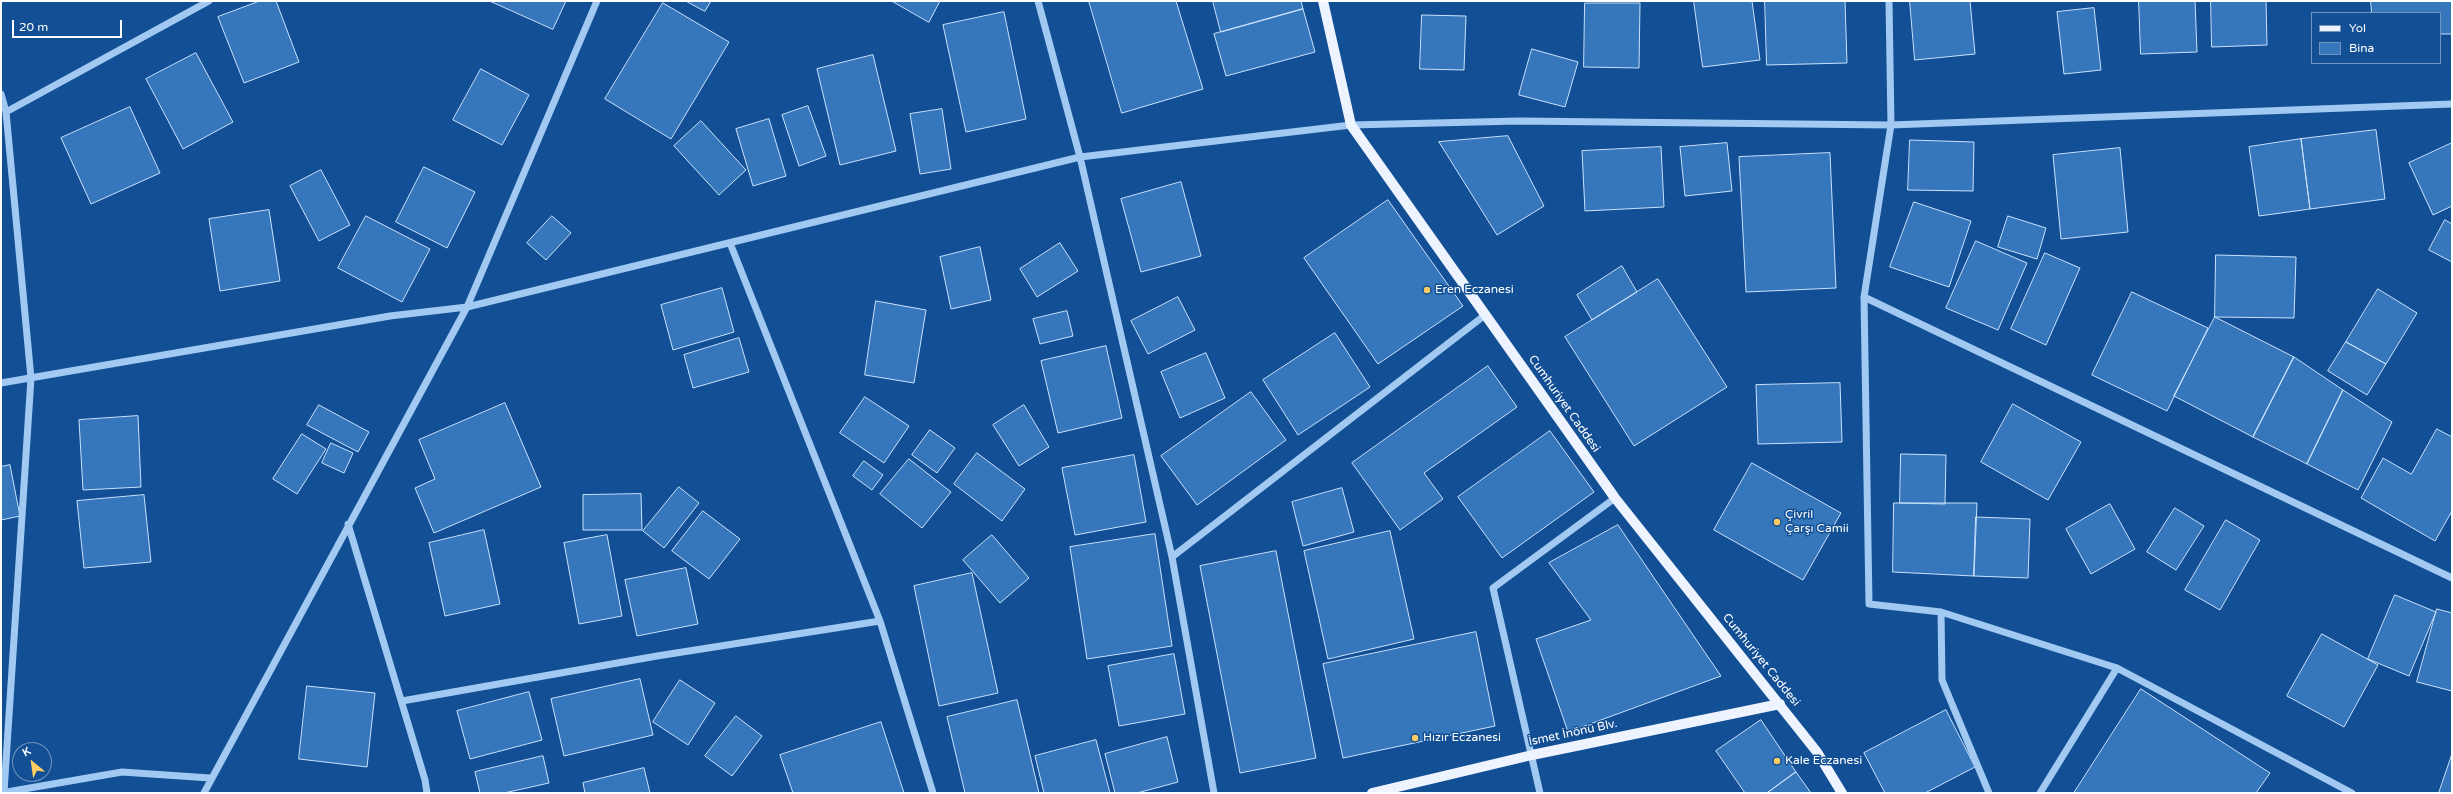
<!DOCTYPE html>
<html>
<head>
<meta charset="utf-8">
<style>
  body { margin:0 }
  #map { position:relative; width:2453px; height:794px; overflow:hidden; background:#134f94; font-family:"Varela Round",sans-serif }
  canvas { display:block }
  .frame { position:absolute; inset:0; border:2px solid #fff; pointer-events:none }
  .legend { position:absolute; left:2311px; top:12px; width:130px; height:52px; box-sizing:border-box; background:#134f94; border:1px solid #7195bf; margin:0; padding:5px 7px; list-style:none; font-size:12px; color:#fff }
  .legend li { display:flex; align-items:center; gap:8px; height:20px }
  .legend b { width:20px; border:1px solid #7195bf }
  .north { position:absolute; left:12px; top:742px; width:40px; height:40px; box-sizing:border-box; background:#134f94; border:1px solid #7195bf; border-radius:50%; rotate:331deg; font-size:11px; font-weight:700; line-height:16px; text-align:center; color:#fff }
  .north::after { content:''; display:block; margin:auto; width:14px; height:18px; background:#ffcd63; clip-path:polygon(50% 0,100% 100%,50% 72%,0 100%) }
  .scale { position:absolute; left:12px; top:20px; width:110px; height:18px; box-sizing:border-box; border:2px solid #fff; border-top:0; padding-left:5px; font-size:12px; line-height:14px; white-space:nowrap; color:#fff; -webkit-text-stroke:3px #134f94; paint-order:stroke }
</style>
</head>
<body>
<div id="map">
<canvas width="2453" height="794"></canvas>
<div class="frame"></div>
<ul class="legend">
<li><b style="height:5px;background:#edf4ff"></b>Yol</li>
<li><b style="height:11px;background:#3676bb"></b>Bina</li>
</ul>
<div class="north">K</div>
<div class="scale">20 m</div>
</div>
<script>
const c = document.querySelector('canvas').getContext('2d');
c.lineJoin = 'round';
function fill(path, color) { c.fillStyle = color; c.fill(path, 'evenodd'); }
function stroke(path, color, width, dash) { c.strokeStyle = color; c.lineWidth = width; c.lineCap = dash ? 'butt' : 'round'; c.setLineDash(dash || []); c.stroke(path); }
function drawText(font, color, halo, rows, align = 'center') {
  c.font = font + ' "Varela Round",sans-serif'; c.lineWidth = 3; c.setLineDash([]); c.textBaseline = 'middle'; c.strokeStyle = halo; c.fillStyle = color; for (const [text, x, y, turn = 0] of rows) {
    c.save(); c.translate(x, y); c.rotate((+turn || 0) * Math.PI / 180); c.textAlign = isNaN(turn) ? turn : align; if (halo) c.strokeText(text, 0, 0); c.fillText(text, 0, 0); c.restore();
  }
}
const building = new Path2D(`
  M 260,1 L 276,1 L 299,62 L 244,83 L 218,17 Z
  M 490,1 L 566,1 L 553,29 Z
  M 686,1 L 711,1 L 705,11 Z
  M 892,1 L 940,1 L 929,22 Z
  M 1089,1 L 1176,1 L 1203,89 L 1122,113 Z
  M 1213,1 L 1301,1 L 1303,9 L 1221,32 Z
  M 1694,1 L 1752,1 L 1760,60 L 1703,67 Z
  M 1765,1 L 1845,1 L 1847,63 L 1767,65 Z
  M 1910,1 L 1970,1 L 1975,54 L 1915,60 Z
  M 2139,1 L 2195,1 L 2197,52 L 2141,54 Z
  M 2211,1 L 2266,1 L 2267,45 L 2212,47 Z
  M 2371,1 L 2452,1 L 2452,34 L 2440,34 L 2440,13 L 2372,13 Z
  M 663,3 L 729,42 L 671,139 L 605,99 Z
  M 1585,3 L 1640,3 L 1639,68 L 1584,67 Z
  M 2094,8 L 2101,70 L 2064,74 L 2057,12 Z
  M 1303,9 L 1315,52 L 1226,76 L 1214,34 Z
  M 1004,12 L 1026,119 L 966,132 L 943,25 Z
  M 1422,15 L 1466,16 L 1464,70 L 1420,69 Z
  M 1532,49 L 1578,62 L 1565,107 L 1519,95 Z
  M 196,53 L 233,122 L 183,149 L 146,79 Z
  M 873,55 L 896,151 L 840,165 L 817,69 Z
  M 481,69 L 529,95 L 502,145 L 453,120 Z
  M 808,106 L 826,156 L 799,166 L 782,115 Z
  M 130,107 L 160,173 L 91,204 L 61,138 Z
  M 942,109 L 951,169 L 920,174 L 910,114 Z
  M 769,119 L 786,176 L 753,186 L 736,129 Z
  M 701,121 L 746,170 L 719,195 L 674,146 Z
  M 2376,130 L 2385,199 L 2310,209 L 2301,139 Z
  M 1508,136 L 1544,206 L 1497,235 L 1439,142 Z
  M 2301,139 L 2310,209 L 2259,216 L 2249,147 Z
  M 1910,140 L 1974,142 L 1973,191 L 1908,190 Z
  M 1727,143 L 1732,191 L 1685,196 L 1680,147 Z
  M 2452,143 L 2452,206 L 2433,215 L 2409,163 Z
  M 1661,147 L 1664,207 L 1585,211 L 1582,151 Z
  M 2120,148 L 2128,232 L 2061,239 L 2053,155 Z
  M 1830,153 L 1836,288 L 1746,292 L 1739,157 Z
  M 424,167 L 475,192 L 447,248 L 396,222 Z
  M 321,170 L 350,225 L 319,241 L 290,186 Z
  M 1181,182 L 1201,256 L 1141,272 L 1121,199 Z
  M 1388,200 L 1463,306 L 1378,364 L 1304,258 Z
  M 1914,202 L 1971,221 L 1949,287 L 1890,267 Z
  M 269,210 L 280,281 L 220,291 L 209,219 Z
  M 366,216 L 430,249 L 402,302 L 338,268 Z
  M 552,216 L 571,233 L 546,260 L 527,243 Z
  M 2008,216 L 2046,228 L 2037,259 L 1998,247 Z
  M 2445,220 L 2452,224 L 2452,262 L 2429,250 Z
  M 1976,241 L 2027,263 L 1998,330 L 1946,308 Z
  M 1060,243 L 1078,271 L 1037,297 L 1020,269 Z
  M 980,247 L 991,300 L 951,309 L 940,257 Z
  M 2045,253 L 2080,268 L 2046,345 L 2011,329 Z
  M 2216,255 L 2296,257 L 2294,318 L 2215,317 Z
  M 1622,266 L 1637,292 L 1592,320 L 1577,295 Z
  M 1658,279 L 1727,387 L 1634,446 L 1565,337 Z
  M 722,288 L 734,332 L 673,350 L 661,305 Z
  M 2378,289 L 2417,313 L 2386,364 L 2346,342 Z
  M 2132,292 L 2208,328 L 2167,411 L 2092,375 Z
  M 1178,297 L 1195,330 L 1148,354 L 1131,321 Z
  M 876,301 L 926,310 L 914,383 L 865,375 Z
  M 1067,311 L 1073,336 L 1040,344 L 1033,319 Z
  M 2215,317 L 2294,357 L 2253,437 L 2174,396 Z
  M 1335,333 L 1370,387 L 1298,435 L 1263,380 Z
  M 739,338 L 749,372 L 693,388 L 684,355 Z
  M 2346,342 L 2386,364 L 2367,395 L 2328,371 Z
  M 1106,346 L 1122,418 L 1058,433 L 1041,361 Z
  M 1206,353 L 1225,398 L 1180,418 L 1161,372 Z
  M 2294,357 L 2343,390 L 2307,464 L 2253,437 Z
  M 1488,366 L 1517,407 L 1424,473 L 1443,499 L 1400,530 L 1352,463 Z
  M 1840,383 L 1842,442 L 1758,444 L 1756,385 Z
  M 2343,390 L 2392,422 L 2358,490 L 2307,464 Z
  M 1251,392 L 1286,440 L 1197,505 L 1161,456 Z
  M 865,397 L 909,426 L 884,463 L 840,433 Z
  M 505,403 L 541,487 L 434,533 L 415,488 L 435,479 L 419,440 Z
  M 2013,404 L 2081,442 L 2048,500 L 1981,462 Z
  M 319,405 L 369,432 L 358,452 L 307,425 Z
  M 1024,405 L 1049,447 L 1019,466 L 993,425 Z
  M 138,416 L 141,487 L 83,490 L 79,420 Z
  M 2437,429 L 2452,437 L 2452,511 L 2435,541 L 2361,498 L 2383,458 L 2411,474 Z
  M 930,430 L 955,448 L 937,473 L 912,455 Z
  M 1550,431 L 1594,492 L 1502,558 L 1458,497 Z
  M 302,434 L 326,449 L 297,494 L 273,479 Z
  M 331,443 L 353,453 L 344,473 L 322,463 Z
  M 977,453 L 1025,489 L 1002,521 L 954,484 Z
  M 1901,454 L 1946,455 L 1945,504 L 1900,503 Z
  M 1134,455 L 1146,522 L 1075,535 L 1062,468 Z
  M 909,459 L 951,492 L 922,528 L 880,494 Z
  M 864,461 L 883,475 L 872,490 L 853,476 Z
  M 1752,463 L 1841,513 L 1803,580 L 1714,530 Z
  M 10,465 L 20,516 L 1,520 L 1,467 Z
  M 679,487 L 699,503 L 664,548 L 643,531 Z
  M 1342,488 L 1354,532 L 1303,546 L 1292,502 Z
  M 641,494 L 642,530 L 583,530 L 583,495 Z
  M 144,495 L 151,562 L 84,568 L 77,501 Z
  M 1894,503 L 1977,503 L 1974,576 L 1893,572 Z
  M 2110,504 L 2135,549 L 2091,574 L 2066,529 Z
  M 2175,508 L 2204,526 L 2176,570 L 2147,552 Z
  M 703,511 L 740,539 L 709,579 L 672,551 Z
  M 1976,517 L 2030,519 L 2028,578 L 1974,576 Z
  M 2226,520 L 2260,540 L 2220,610 L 2185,590 Z
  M 1618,525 L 1721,676 L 1568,732 L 1536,639 L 1591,620 L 1549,563 Z
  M 484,530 L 500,604 L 445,616 L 429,543 Z
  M 1390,531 L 1414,639 L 1328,659 L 1304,551 Z
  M 1155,534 L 1172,646 L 1087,659 L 1070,547 Z
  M 607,535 L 622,616 L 579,624 L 564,543 Z
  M 992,535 L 1029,578 L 1000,603 L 963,560 Z
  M 1276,551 L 1316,758 L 1240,773 L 1200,566 Z
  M 686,568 L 698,624 L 637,636 L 625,580 Z
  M 972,573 L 998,693 L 939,706 L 914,586 Z
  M 2395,595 L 2436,612 L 2409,676 L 2368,659 Z
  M 2437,609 L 2452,613 L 2452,691 L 2417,682 Z
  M 1476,632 L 1495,726 L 1343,758 L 1323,664 Z
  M 2322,634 L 2378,665 L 2344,727 L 2287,696 Z
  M 1174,654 L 1185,714 L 1119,726 L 1108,666 Z
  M 640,679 L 653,735 L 564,756 L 551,699 Z
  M 680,680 L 715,703 L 688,745 L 653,722 Z
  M 307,686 L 375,693 L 367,767 L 299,759 Z
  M 2141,689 L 2270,773 L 2256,793 L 2074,793 Z
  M 529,692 L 542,740 L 470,759 L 457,711 Z
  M 1017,700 L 1039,793 L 965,793 L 947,717 Z
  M 1946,710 L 1975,767 L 1925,793 L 1885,793 L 1864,753 Z
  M 736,716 L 762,736 L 732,776 L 705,756 Z
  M 1761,720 L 1796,772 L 1767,793 L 1745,793 L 1716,751 Z
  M 881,722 L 904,793 L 793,793 L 780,755 Z
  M 1167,737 L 1178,782 L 1137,793 L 1115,793 L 1105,754 Z
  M 1096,740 L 1110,793 L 1044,793 L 1035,756 Z
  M 2452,754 L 2452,793 L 2439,793 Z
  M 543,756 L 549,783 L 504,793 L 480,793 L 475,772 Z
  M 644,768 L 650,793 L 585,793 L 583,783 Z
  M 1796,772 L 1811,793 L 1767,793 Z`);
fill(building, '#3676bb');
stroke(building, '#c9e2fd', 1);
stroke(new Path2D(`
  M 1038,1 L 1080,157 L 1172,557 L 1214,793
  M 1889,1 L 1891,125 L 1864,297 L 1869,604 L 1941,612 L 2117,668 L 2352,793
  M 1,94 L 6,112 L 31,378 L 4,792
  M 6,112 L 209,1
  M 730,243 L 880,621 L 933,793
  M 1864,297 L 2452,578
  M 1,383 L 390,316 L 467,307 L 1080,157 L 1351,125 L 1519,121 L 1891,125 L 2452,104
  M 348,524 L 425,780 L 427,793
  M 1172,557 L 1485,315
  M 1941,612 L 1942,680 L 1989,793
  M 402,701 L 657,656 L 880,621
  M 1,793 L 122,772 L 210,778
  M 204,793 L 467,307 L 597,1
  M 1540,793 L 1493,588 L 1615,498
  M 2040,793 L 2117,668`), '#a1c9f2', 7);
stroke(new Path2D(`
  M 1323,1 L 1351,125 L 1615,498 L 1817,752 L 1842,793
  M 1372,793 L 1532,755 L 1780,704`), '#edf4ff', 10);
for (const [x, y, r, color] of [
  [1427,290,4,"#ffcd63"],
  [1777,522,4,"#ffcd63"],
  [1415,738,4,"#ffcd63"],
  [1777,761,4,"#ffcd63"]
]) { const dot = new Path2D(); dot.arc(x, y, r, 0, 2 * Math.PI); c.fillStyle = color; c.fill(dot); stroke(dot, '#134f94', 1.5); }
drawText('12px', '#fff', '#134f94', [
  ["Eren Eczanesi",1435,290],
  ["Çivril",1785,515],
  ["Çarşı Camii",1785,529],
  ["Hızır Eczanesi",1423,738],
  ["Kale Eczanesi",1785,761]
], 'left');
drawText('12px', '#fff', '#134f94', [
  ["Cumhuriyet Caddesi",1564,404,55],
  ["Cumhuriyet Caddesi",1761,660,51],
  ["İsmet İnönü Blv.",1573,733,-12]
]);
</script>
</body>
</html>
